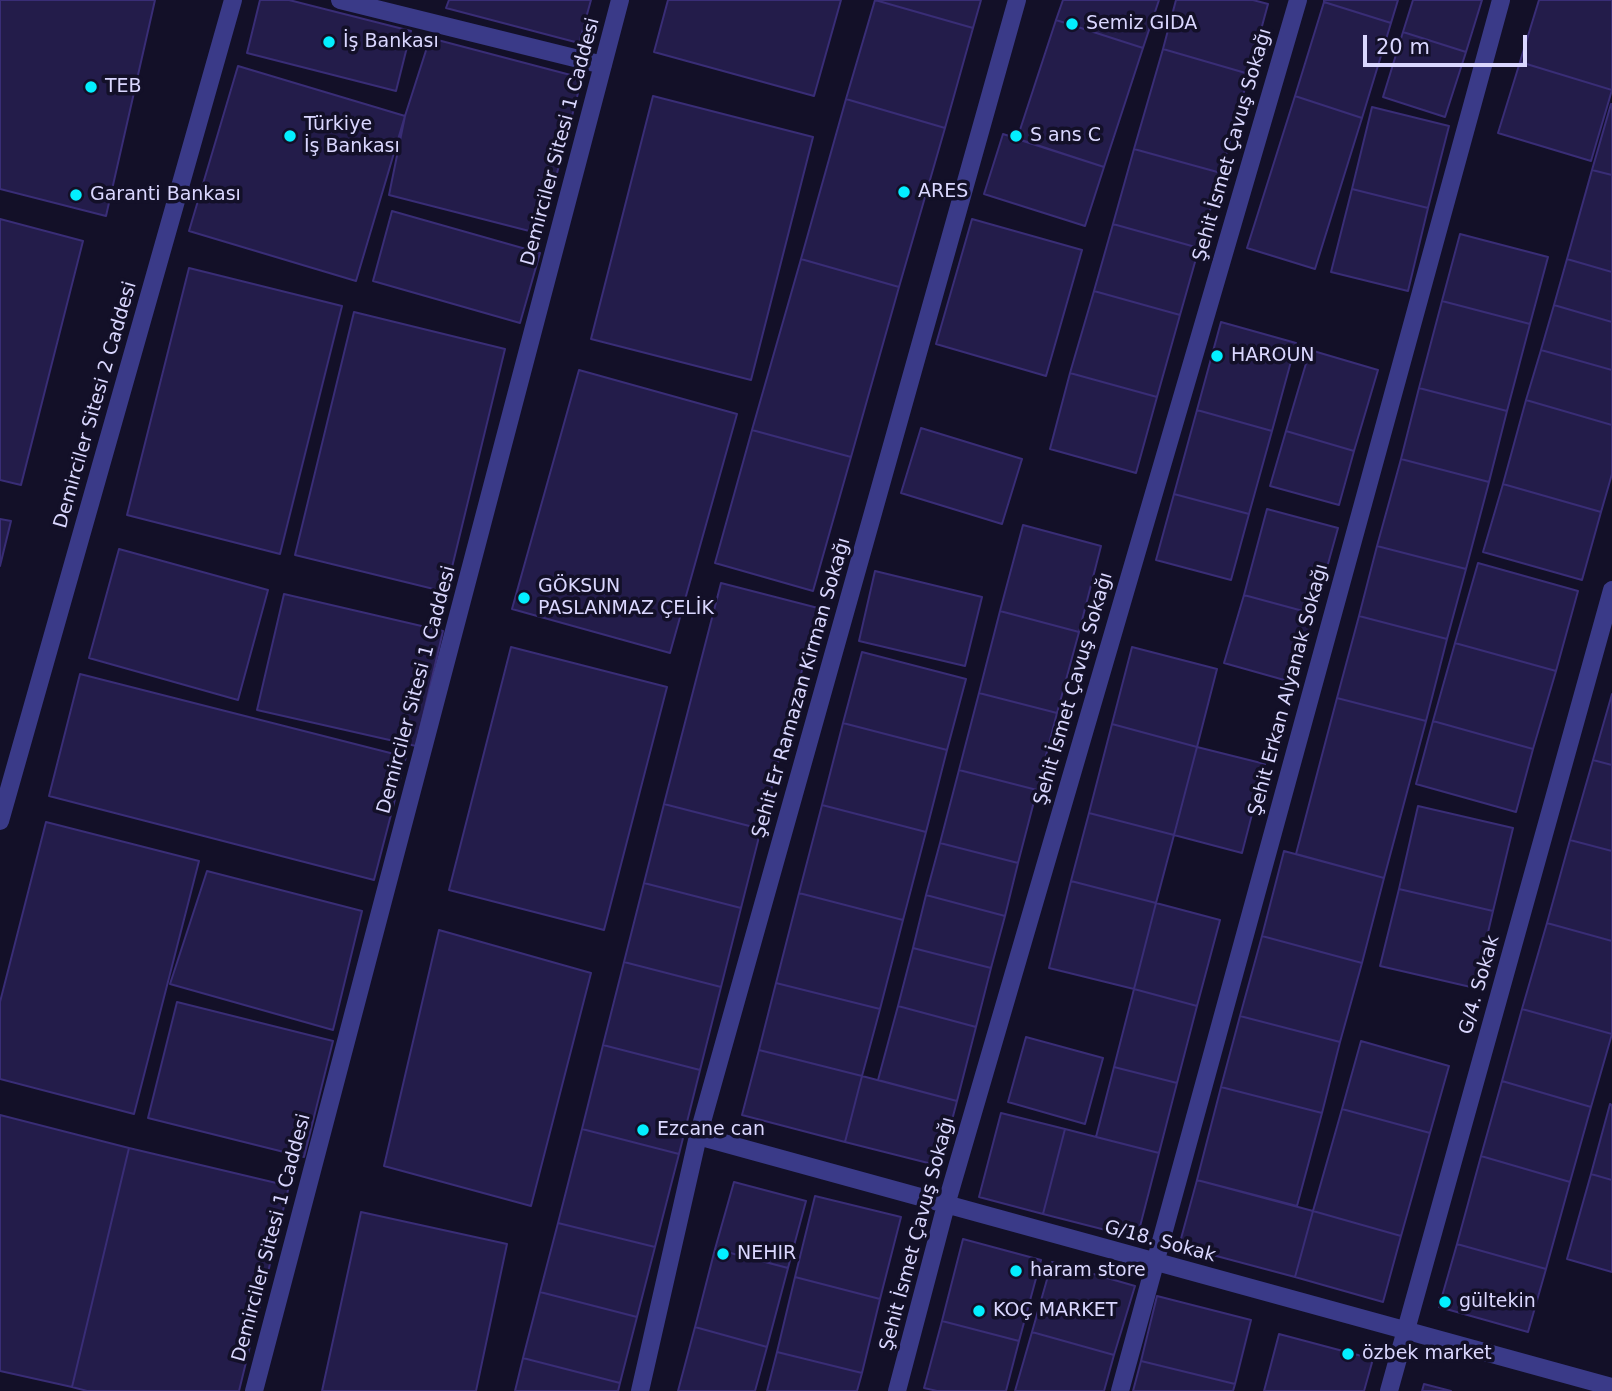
<!DOCTYPE html>
<html>
<head>
<meta charset="utf-8">
<style>
  body { margin:0 }
  #map { position:relative; width:1612px; height:1391px; overflow:hidden; background:#131028; font-family:"DejaVu Sans",sans-serif }
  canvas { display:block }
  .scale { position:absolute; left:1363px; top:35px; width:164px; height:32px; box-sizing:border-box; border:4px solid #dad7ff; border-top:0; padding-left:9px; font-size:21px; line-height:24px; white-space:nowrap; color:#dad7ff; -webkit-text-stroke:5px #131028; paint-order:stroke }
</style>
</head>
<body>
<div id="map">
<canvas width="1612" height="1391"></canvas>
<div class="scale">20 m</div>
</div>
<script>
const c = document.querySelector('canvas').getContext('2d');
c.lineJoin = 'round';
function fill(path, color) { c.fillStyle = color; c.fill(path, 'evenodd'); }
function stroke(path, color, width, dash) { c.strokeStyle = color; c.lineWidth = width; c.lineCap = dash ? 'butt' : 'round'; c.setLineDash(dash || []); c.stroke(path); }
function drawText(font, color, halo, rows, align = 'center') {
  c.font = font + ' "DejaVu Sans",sans-serif'; c.lineWidth = 7; c.setLineDash([]); c.textBaseline = 'middle'; c.strokeStyle = halo; c.fillStyle = color; for (const [text, x, y, turn = 0] of rows) {
    c.save(); c.translate(x, y); c.rotate((+turn || 0) * Math.PI / 180); c.textAlign = isNaN(turn) ? turn : align; if (halo) c.strokeText(text, 0, 0); c.fillText(text, 0, 0); c.restore();
  }
}
const building = new Path2D(`
  M 0,0 L 155,0 L 106,216 L 0,189 Z
  M 260,0 L 289,0 L 411,31 L 396,91 L 247,53 Z
  M 449,0 L 591,0 L 579,43 L 446,8 Z
  M 668,0 L 841,0 L 814,96 L 654,52 Z
  M 875,0 L 981,0 L 973,28 Z
  M 875,0 L 973,28 L 945,128 L 846,99 Z
  M 1063,0 L 1159,0 L 1143,48 L 1056,20 Z
  M 1176,0 L 1253,0 L 1268,4 L 1249,74 L 1163,49 Z
  M 1324,0 L 1398,0 L 1391,23 L 1324,2 Z
  M 1413,0 L 1482,0 L 1466,52 L 1403,32 Z
  M 1539,0 L 1612,0 L 1612,90 L 1520,62 Z
  M 1324,2 L 1391,23 L 1362,118 L 1295,96 Z
  M 1056,20 L 1143,48 L 1104,167 L 1017,139 Z
  M 1403,32 L 1466,52 L 1445,117 L 1383,97 Z
  M 430,38 L 582,78 L 541,234 L 389,195 L 405,116 Z
  M 1163,49 L 1249,74 L 1221,173 L 1134,149 Z
  M 1520,62 L 1612,90 L 1591,161 L 1498,133 Z
  M 238,66 L 405,116 L 356,281 L 189,231 Z
  M 653,96 L 813,137 L 751,380 L 591,339 Z
  M 1295,96 L 1362,118 L 1315,269 L 1247,248 Z
  M 846,99 L 945,128 L 899,287 L 801,259 Z
  M 1611,104 L 1612,104 L 1612,175 L 1592,170 Z
  M 1372,107 L 1449,126 L 1428,208 L 1352,189 Z
  M 1003,134 L 1104,167 L 1085,226 L 984,194 Z
  M 1134,149 L 1221,173 L 1199,248 L 1113,224 Z
  M 1592,170 L 1612,175 L 1612,272 L 1567,259 Z
  M 1352,189 L 1428,208 L 1408,291 L 1331,272 Z
  M 392,211 L 540,253 L 520,323 L 373,281 Z
  M 0,219 L 83,241 L 21,485 L 0,480 Z
  M 972,219 L 1082,250 L 1046,376 L 936,344 Z
  M 1113,224 L 1199,248 L 1180,315 L 1094,291 Z
  M 1460,234 L 1548,257 L 1530,324 L 1442,301 Z
  M 801,259 L 899,287 L 851,457 L 752,430 Z
  M 1567,259 L 1612,272 L 1612,322 L 1554,305 Z
  M 189,268 L 342,306 L 280,554 L 127,515 Z
  M 1094,291 L 1180,315 L 1157,397 L 1070,373 Z
  M 1442,301 L 1530,324 L 1507,411 L 1419,388 Z
  M 1554,305 L 1612,322 L 1612,370 L 1541,350 Z
  M 354,312 L 505,349 L 446,592 L 295,555 Z
  M 1221,322 L 1296,343 L 1272,431 L 1197,410 Z
  M 1310,350 L 1378,370 L 1354,451 L 1286,431 Z
  M 1541,350 L 1612,370 L 1612,425 L 1526,400 Z
  M 579,370 L 737,414 L 670,653 L 512,609 Z
  M 1070,373 L 1157,397 L 1136,473 L 1050,449 Z
  M 1419,388 L 1507,411 L 1489,482 L 1401,459 Z
  M 1526,400 L 1612,425 L 1612,474 L 1601,512 L 1503,484 Z
  M 1197,410 L 1272,431 L 1249,514 L 1174,494 Z
  M 921,428 L 1022,459 L 1002,524 L 901,493 Z
  M 752,430 L 851,457 L 813,591 L 715,563 Z
  M 1286,431 L 1354,451 L 1339,505 L 1270,486 Z
  M 1401,459 L 1489,482 L 1466,569 L 1377,546 Z
  M 1503,484 L 1601,512 L 1582,580 L 1483,552 Z
  M 1174,494 L 1249,514 L 1231,580 L 1156,560 Z
  M 1267,509 L 1338,528 L 1314,614 L 1244,595 Z
  M 0,519 L 11,521 L 0,566 Z
  M 1023,525 L 1101,546 L 1079,632 L 1000,611 Z
  M 1377,546 L 1466,569 L 1447,639 L 1359,616 Z
  M 119,549 L 268,590 L 238,700 L 89,658 Z
  M 1478,563 L 1578,591 L 1556,671 L 1455,643 Z
  M 875,571 L 982,597 L 965,666 L 859,641 Z
  M 721,583 L 818,608 L 761,829 L 664,804 Z
  M 284,594 L 443,631 L 416,746 L 257,710 Z
  M 1244,595 L 1314,614 L 1295,683 L 1224,663 Z
  M 1000,611 L 1079,632 L 1057,713 L 979,693 Z
  M 1359,616 L 1447,639 L 1426,721 L 1337,698 Z
  M 1455,643 L 1556,671 L 1533,749 L 1433,721 Z
  M 511,647 L 667,687 L 604,930 L 449,890 Z
  M 1132,647 L 1217,669 L 1197,747 L 1112,724 Z
  M 862,652 L 966,679 L 947,750 L 843,723 Z
  M 80,674 L 406,757 L 374,880 L 49,796 Z
  M 979,693 L 1057,713 L 1037,790 L 959,770 Z
  M 1612,694 L 1612,765 L 1593,760 Z
  M 1337,698 L 1426,721 L 1384,878 L 1296,854 Z
  M 1433,721 L 1533,749 L 1516,812 L 1416,784 Z
  M 843,723 L 947,750 L 926,832 L 822,805 Z
  M 1112,724 L 1197,747 L 1174,835 L 1089,813 Z
  M 1197,747 L 1265,764 L 1242,853 L 1174,835 Z
  M 1593,760 L 1612,765 L 1612,851 L 1570,840 Z
  M 959,770 L 1037,790 L 1018,863 L 940,843 Z
  M 664,804 L 761,829 L 741,908 L 644,883 Z
  M 822,805 L 926,832 L 903,920 L 799,893 Z
  M 1418,806 L 1513,828 L 1493,911 L 1399,889 Z
  M 1089,813 L 1174,835 L 1156,903 L 1071,881 Z
  M 46,822 L 199,861 L 134,1114 L 0,1079 L 0,1002 Z
  M 1570,840 L 1612,851 L 1612,941 L 1547,923 Z
  M 940,843 L 1018,863 L 1005,916 L 926,895 Z
  M 1284,851 L 1384,878 L 1362,963 L 1262,936 Z
  M 207,871 L 362,911 L 333,1030 L 170,984 Z
  M 1071,881 L 1156,903 L 1134,989 L 1049,968 Z
  M 644,883 L 741,908 L 721,987 L 624,962 Z
  M 1399,889 L 1493,911 L 1475,988 L 1380,966 Z
  M 799,893 L 903,920 L 880,1009 L 776,983 Z
  M 926,895 L 1005,916 L 991,968 L 913,948 Z
  M 1156,903 L 1220,920 L 1197,1006 L 1134,989 Z
  M 1547,923 L 1612,941 L 1612,1034 L 1522,1009 Z
  M 439,930 L 591,973 L 531,1206 L 384,1166 Z
  M 1262,936 L 1362,963 L 1340,1042 L 1240,1016 Z
  M 913,948 L 991,968 L 976,1027 L 898,1006 Z
  M 624,962 L 721,987 L 700,1070 L 603,1045 Z
  M 776,983 L 880,1009 L 862,1076 L 759,1050 Z
  M 1134,989 L 1197,1006 L 1177,1083 L 1114,1067 Z
  M 177,1002 L 333,1041 L 304,1157 L 148,1118 Z
  M 898,1006 L 976,1027 L 957,1101 L 878,1080 Z
  M 1522,1009 L 1612,1034 L 1591,1107 L 1502,1081 Z
  M 1240,1016 L 1340,1042 L 1322,1113 L 1221,1087 Z
  M 1026,1037 L 1103,1058 L 1085,1124 L 1008,1102 Z
  M 1361,1041 L 1449,1066 L 1430,1133 L 1342,1109 Z
  M 603,1045 L 700,1070 L 679,1154 L 582,1129 Z
  M 759,1050 L 862,1076 L 845,1142 L 742,1115 Z
  M 1114,1067 L 1177,1083 L 1159,1153 L 1096,1137 Z
  M 862,1076 L 957,1101 L 940,1166 L 845,1142 Z
  M 1502,1081 L 1591,1107 L 1570,1182 L 1481,1156 Z
  M 1221,1087 L 1322,1113 L 1297,1206 L 1197,1180 Z
  M 1610,1104 L 1612,1105 L 1612,1180 L 1591,1174 Z
  M 1342,1109 L 1430,1133 L 1401,1236 L 1313,1211 Z
  M 1001,1113 L 1065,1129 L 1043,1214 L 979,1197 Z
  M 0,1115 L 129,1148 L 72,1387 L 0,1371 Z
  M 582,1129 L 679,1154 L 655,1247 L 558,1223 Z
  M 1065,1129 L 1159,1153 L 1137,1238 L 1043,1214 Z
  M 129,1148 L 289,1186 L 239,1391 L 87,1391 L 72,1387 Z
  M 1481,1156 L 1570,1182 L 1546,1269 L 1457,1244 Z
  M 1591,1174 L 1612,1180 L 1612,1272 L 1567,1259 Z
  M 1197,1180 L 1313,1211 L 1295,1277 L 1179,1246 Z
  M 734,1182 L 806,1201 L 788,1268 L 715,1249 Z
  M 815,1196 L 901,1217 L 880,1299 L 795,1277 Z
  M 1313,1211 L 1401,1236 L 1383,1302 L 1295,1277 Z
  M 361,1212 L 507,1244 L 476,1391 L 322,1391 Z
  M 558,1223 L 655,1247 L 637,1317 L 540,1292 Z
  M 963,1239 L 1041,1260 L 1019,1341 L 942,1321 Z
  M 1457,1244 L 1546,1269 L 1528,1332 L 1439,1307 Z
  M 715,1249 L 788,1268 L 767,1347 L 695,1327 Z
  M 1052,1262 L 1135,1286 L 1114,1355 L 1032,1332 Z
  M 795,1277 L 880,1299 L 862,1373 L 777,1352 Z
  M 540,1292 L 637,1317 L 620,1383 L 523,1358 Z
  M 1157,1296 L 1251,1320 L 1235,1384 L 1141,1361 Z
  M 942,1321 L 1019,1341 L 1006,1391 L 937,1391 L 924,1388 Z
  M 695,1327 L 767,1347 L 755,1391 L 678,1391 Z
  M 1032,1332 L 1114,1355 L 1104,1391 L 1015,1391 Z
  M 1279,1334 L 1373,1359 L 1364,1391 L 1264,1391 Z
  M 777,1352 L 862,1373 L 857,1391 L 767,1391 Z
  M 523,1358 L 620,1383 L 618,1391 L 515,1391 Z
  M 1141,1361 L 1235,1384 L 1233,1391 L 1133,1391 Z
  M 1424,1384 L 1451,1391 L 1422,1391 Z`);
fill(building, '#231c4a');
stroke(building, '#392d76', 2);
stroke(new Path2D(`
  M 340,0 L 603,65
  M 0,821 L 233,0
  M 698,1136 L 1612,1387
  M 254,1391 L 620,0
  M 640,1391 L 698,1136 L 1017,0
  M 897,1391 L 946,1205 L 1298,0
  M 1120,1391 L 1501,0
  M 1389,1391 L 1612,590`), '#3a3a88', 18);
for (const [x, y, r, color] of [
  [1072,24,7,"#03efff"],
  [329,42,7,"#03efff"],
  [91,87,7,"#03efff"],
  [290,136,7,"#03efff"],
  [1016,136,7,"#03efff"],
  [904,192,7,"#03efff"],
  [76,195,7,"#03efff"],
  [1217,356,7,"#03efff"],
  [524,598,7,"#03efff"],
  [643,1130,7,"#03efff"],
  [723,1254,7,"#03efff"],
  [1016,1271,7,"#03efff"],
  [1445,1302,7,"#03efff"],
  [979,1311,7,"#03efff"],
  [1348,1354,7,"#03efff"]
]) { const dot = new Path2D(); dot.arc(x, y, r, 0, 2 * Math.PI); c.fillStyle = color; c.fill(dot); stroke(dot, '#131028', 2.5); }
drawText('19px', '#dad7ff', '#131028', [
  ["Semiz GIDA",1086,24],
  ["İş Bankası",343,42],
  ["TEB",105,87],
  ["Türkiye",304,125],
  ["İş Bankası",304,147],
  ["S ans C",1030,136],
  ["ARES",918,192],
  ["Garanti Bankası",90,195],
  ["HAROUN",1231,356],
  ["GÖKSUN",538,587],
  ["PASLANMAZ ÇELİK",538,609],
  ["Ezcane can",657,1130],
  ["NEHIR",737,1254],
  ["haram store",1030,1271],
  ["gültekin",1459,1302],
  ["KOÇ MARKET",993,1311],
  ["özbek market",1362,1354]
], 'left');
drawText('19px', '#dad7ff', '#131028', [
  ["Demirciler Sitesi 1 Caddesi",561,142,-75],
  ["Şehit İsmet Çavuş Sokağı",1233,145,-74],
  ["Demirciler Sitesi 2 Caddesi",96,405,-74],
  ["Şehit Er Ramazan Kirman Sokağı",802,688,-74],
  ["Şehit İsmet Çavuş Sokağı",1074,689,-74],
  ["Demirciler Sitesi 1 Caddesi",417,690,-75],
  ["Şehit Erkan Alyanak Sokağı",1289,690,-75],
  ["G/4. Sokak",1480,985,-74],
  ["Şehit İsmet Çavuş Sokağı",918,1234,-75],
  ["Demirciler Sitesi 1 Caddesi",272,1238,-75],
  ["G/18. Sokak",1160,1242,15]
]);
</script>
</body>
</html>
